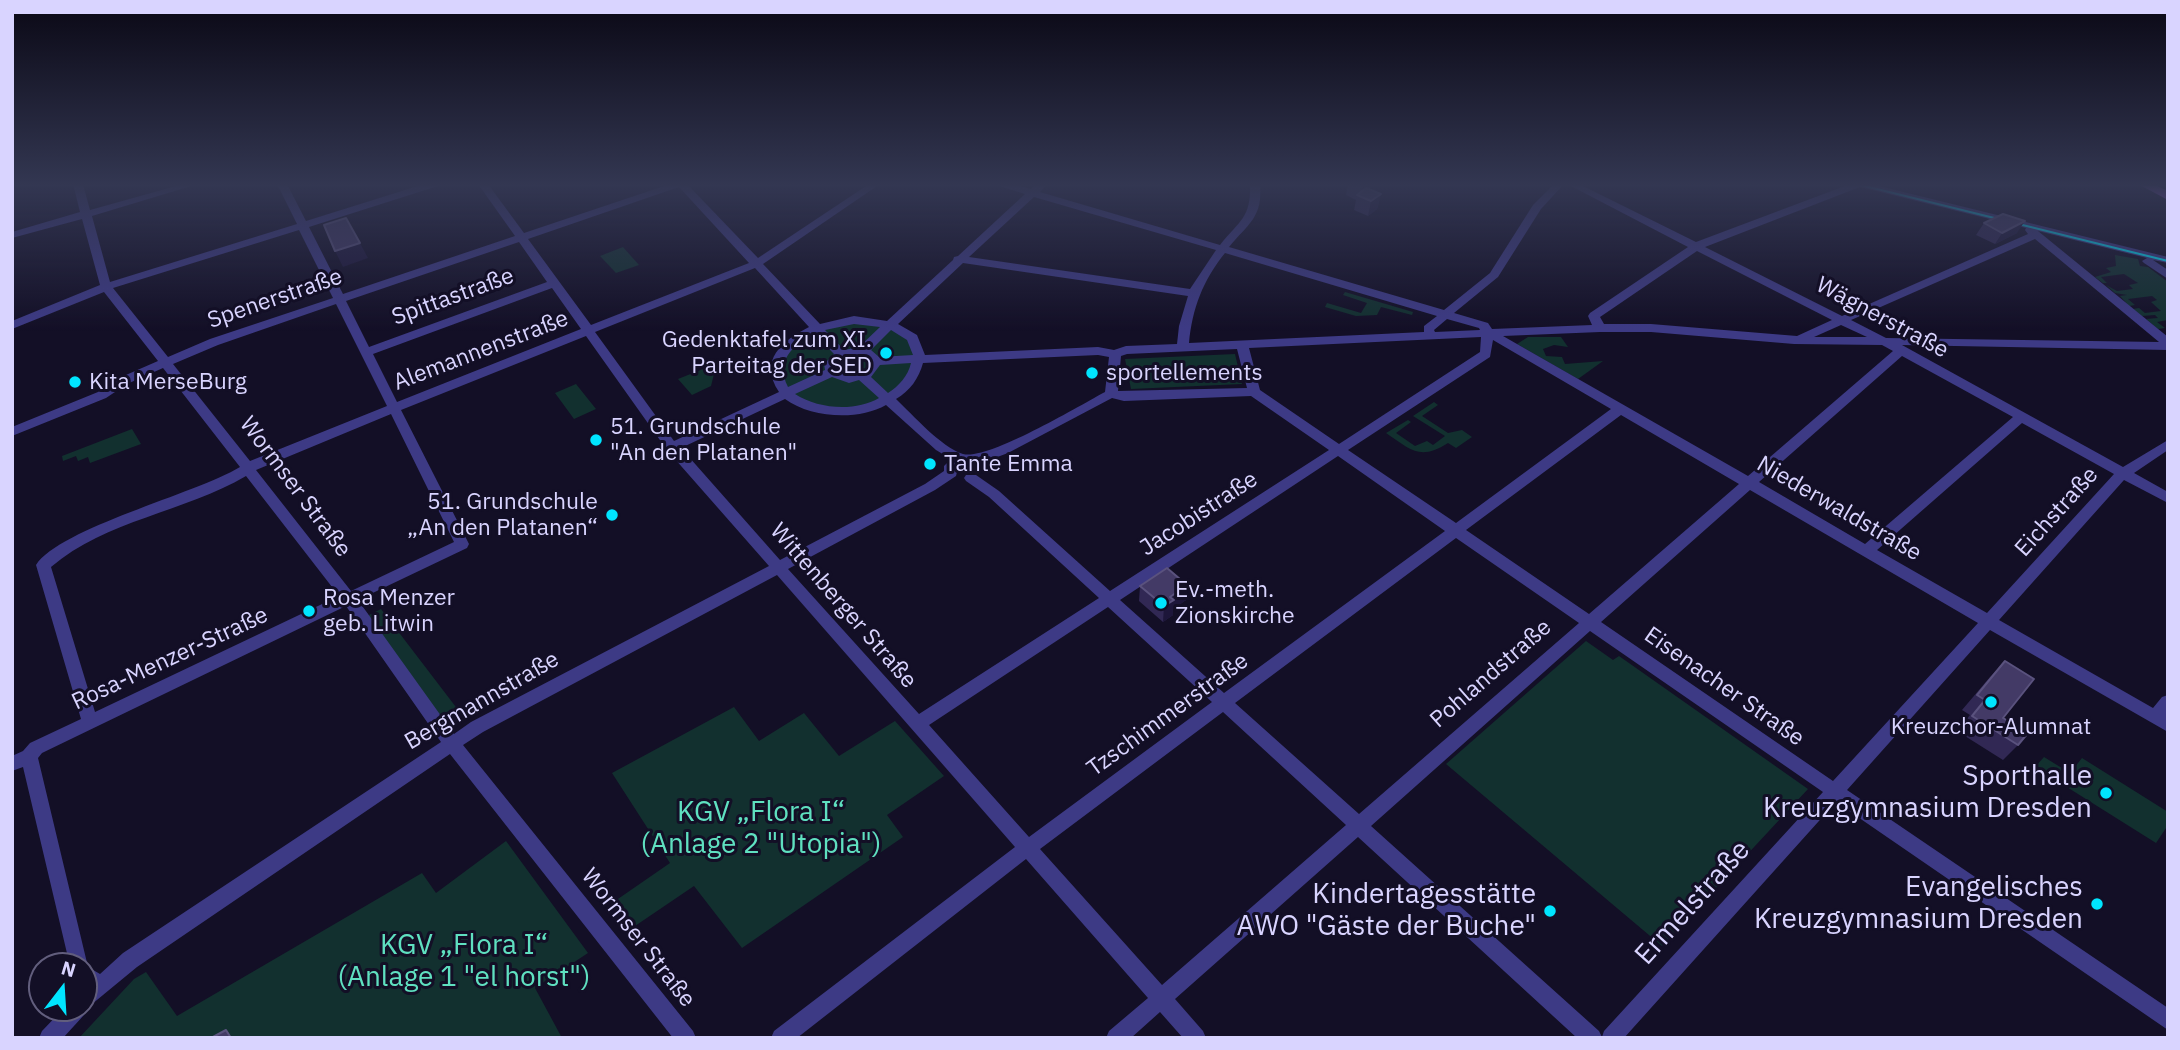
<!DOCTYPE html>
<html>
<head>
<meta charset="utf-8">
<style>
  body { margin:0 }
  #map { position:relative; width:2180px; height:1050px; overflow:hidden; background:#130f26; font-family:"IBM Plex Sans",sans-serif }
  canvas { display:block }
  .frame { position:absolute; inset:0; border:14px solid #d9d4ff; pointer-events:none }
  .north { position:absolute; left:28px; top:952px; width:70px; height:70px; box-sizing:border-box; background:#130f26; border:2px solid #625e7d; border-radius:50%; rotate:17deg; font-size:19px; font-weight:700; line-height:28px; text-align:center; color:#d9d4ff }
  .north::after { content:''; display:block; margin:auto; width:24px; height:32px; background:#00e5ff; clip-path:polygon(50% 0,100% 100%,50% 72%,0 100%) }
</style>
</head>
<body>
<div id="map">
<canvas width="2180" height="1050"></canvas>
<div class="frame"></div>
<div class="north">N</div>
</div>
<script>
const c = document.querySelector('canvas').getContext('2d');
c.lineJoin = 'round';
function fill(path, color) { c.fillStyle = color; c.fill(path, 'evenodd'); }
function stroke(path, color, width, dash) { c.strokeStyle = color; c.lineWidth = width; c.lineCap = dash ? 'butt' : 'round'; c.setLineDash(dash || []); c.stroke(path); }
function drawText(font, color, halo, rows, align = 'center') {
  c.font = font + ' "IBM Plex Sans",sans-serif'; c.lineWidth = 6; c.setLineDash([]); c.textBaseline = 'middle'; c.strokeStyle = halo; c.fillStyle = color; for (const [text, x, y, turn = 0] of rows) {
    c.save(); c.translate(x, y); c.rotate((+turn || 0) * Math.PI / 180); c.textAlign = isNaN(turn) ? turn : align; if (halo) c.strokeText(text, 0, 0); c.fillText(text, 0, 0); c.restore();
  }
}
fill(new Path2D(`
  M 623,247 L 639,265 L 616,273 L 600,256 Z
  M 2115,255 L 2138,259 L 2140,266 L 2148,267 L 2168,282 L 2168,320 L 2157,322 L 2165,328 L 2158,329 L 2146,319 L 2158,318 L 2155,315 L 2142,316 L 2133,309 L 2139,308 L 2145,313 L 2161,311 L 2151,302 L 2157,300 L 2152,296 L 2128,299 L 2135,305 L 2129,306 L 2120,296 L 2127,295 L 2115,293 L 2106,285 L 2117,291 L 2133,289 L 2129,285 L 2138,283 L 2124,274 L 2101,277 L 2107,283 L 2103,283 L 2095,277 L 2111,272 L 2106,268 L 2116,266 Z
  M 1345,292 L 1413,312 L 1412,315 L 1381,307 L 1377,315 L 1356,316 L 1325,307 L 1327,303 L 1361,313 L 1367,303 L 1343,295 Z
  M 852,321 L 897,329 L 916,349 L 909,381 C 896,389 880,402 865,405 C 844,410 794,409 784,385 C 781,378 783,365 783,357 L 806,335 Z
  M 1528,337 L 1561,337 L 1568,347 L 1554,345 L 1543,349 L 1546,356 L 1562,357 L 1565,364 L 1603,361 L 1578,379 L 1517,344 Z
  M 1235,354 L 1242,384 L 1131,389 L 1125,359 Z
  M 703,369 L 714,374 L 711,386 L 692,395 L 678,379 Z
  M 576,384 L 596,409 L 574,419 L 555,393 Z
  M 1434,402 L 1438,405 L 1422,416 L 1448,433 L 1462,430 L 1472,437 L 1456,448 L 1448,443 C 1420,461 1411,450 1386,433 L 1408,420 L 1411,422 L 1396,433 L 1415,446 L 1427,441 L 1433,445 L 1445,436 L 1413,416 Z
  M 132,429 L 141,444 L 90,463 L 88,457 L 78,461 L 76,456 L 63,461 L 62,456 Z
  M 381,609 L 462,715 L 446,725 L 365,617 Z
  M 1586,641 L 1613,660 L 1619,656 L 1808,789 L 1662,946 L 1446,764 Z
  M 734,707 L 759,741 L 804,713 L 839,756 L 895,721 L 944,776 L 887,815 L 903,837 L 742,948 L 694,886 L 635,926 L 615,901 L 670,863 L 612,773 Z
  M 2044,757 L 2070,773 L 2082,758 L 2168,812 L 2168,825 L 2156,843 L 2035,767 Z
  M 506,841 L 588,953 L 535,988 L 562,1038 L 79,1038 L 134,979 L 146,972 L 177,1016 L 422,873 L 436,893 Z`), '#12302f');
fill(new Path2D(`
  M 73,184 L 83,184 L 90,210 L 183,184 L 198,184 L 92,216 L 110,282 L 297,224 L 277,184 L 287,184 L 306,221 L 424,184 L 439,184 L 438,186 L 309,227 L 343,294 L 515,236 L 478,184 L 488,184 L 524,233 L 670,184 L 687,184 L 758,258 L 869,184 L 880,184 L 763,264 L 820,324 L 854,316 L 887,321 L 953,260 L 954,257 L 958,256 L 1025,194 L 999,186 L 998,184 L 1013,184 L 1031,189 L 1036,184 L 1047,184 L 1040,192 L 1220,245 C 1240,220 1251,218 1250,184 L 1260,184 C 1263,217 1249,223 1229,247 L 1444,310 L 1490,273 L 1533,205 L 1554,184 L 1564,184 L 1541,209 L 1498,277 L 1454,313 L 1488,323 L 1492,329 L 1592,325 L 1588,316 L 1590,313 L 1688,247 L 1567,184 L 1579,184 L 1696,242 L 1850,184 L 1871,184 L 2168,257 L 2168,263 L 2153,260 L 2168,270 L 2168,279 L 2144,263 L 2142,261 L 2147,258 L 2038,231 L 2168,337 L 2168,350 L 1902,345 L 2123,467 L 2168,440 L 2168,450 L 2134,473 L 2168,492 L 2168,503 L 2124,480 L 1999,620 L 2153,708 L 2162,697 L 2168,695 L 2166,716 L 2168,732 L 1990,630 L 1847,790 L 2168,1008 L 2168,1030 L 1836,802 L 1624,1038 L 1577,1038 L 1358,837 L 1175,999 L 1203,1031 L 1206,1038 L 1183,1038 L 1160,1012 L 1131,1038 L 1106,1038 L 1109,1031 L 1148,998 L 1026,859 L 797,1038 L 771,1038 L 774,1031 L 1015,847 L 777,575 L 483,732 L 463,745 L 693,1031 L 696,1038 L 673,1038 L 450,754 L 137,967 L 86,1009 L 84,1015 L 63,1038 L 39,1038 L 42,1031 L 64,1008 L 84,1008 L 84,966 L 70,966 L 23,767 L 12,771 L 12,756 L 23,751 L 30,743 L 81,719 L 36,565 C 60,528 195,494 240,467 L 163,368 L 127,384 L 106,398 L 12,436 L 12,427 L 98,392 L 119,378 L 158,361 L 104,292 L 12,329 L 12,321 L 100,285 L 82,219 L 12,238 L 12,232 L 80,212 ZM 679,187 L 749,263 L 591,325 L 528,239 ZM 1860,187 L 2026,228 L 2025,230 L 2028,234 L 1842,316 L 1705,247 ZM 1034,197 L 1216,250 L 1190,289 L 969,257 ZM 299,230 L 333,298 L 210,339 L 168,357 L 113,288 ZM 2035,239 L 2159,342 L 1886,338 L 1851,320 ZM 519,242 L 547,282 L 369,347 L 346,301 ZM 1697,251 L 1832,320 L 1797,336 L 1651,324 L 1604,324 L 1600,317 ZM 1225,253 L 1437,316 L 1424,326 L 1424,332 L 1189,343 C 1192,309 1203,280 1225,253 ZM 963,263 L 1188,296 L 1179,326 L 1177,344 L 1126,346 L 1114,350 L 1098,347 L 925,355 L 917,335 L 898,324 ZM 755,268 L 809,327 C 782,341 758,360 779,392 L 674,441 L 595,332 ZM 552,288 L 581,329 L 397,402 L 373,354 ZM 336,304 L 387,406 L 250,461 L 173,364 L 218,345 ZM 1447,319 L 1479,328 L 1480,330 L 1435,332 L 1434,330 ZM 854,324 L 880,327 L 859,347 L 844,350 L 825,330 ZM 1841,325 L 1867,337 L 1814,337 ZM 891,330 L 907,340 L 913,355 L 879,357 L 871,350 ZM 1600,332 L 1651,332 L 1794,344 L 1882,345 L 1893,351 L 1748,476 L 1503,336 ZM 815,334 L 834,354 L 824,364 L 825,370 L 788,387 C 775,361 792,345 815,334 ZM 586,336 L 667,450 L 769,566 L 471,722 L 454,734 L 358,600 L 467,548 L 469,544 L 401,410 ZM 1481,337 L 1480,352 L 1339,444 L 1260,390 L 1249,348 ZM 1493,340 L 1611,409 L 1456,523 L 1348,450 L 1490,357 ZM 1237,349 L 1247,388 L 1118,391 L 1121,356 L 1127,354 ZM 858,355 L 865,356 L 870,361 L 864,371 L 850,375 L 838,370 L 836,365 L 845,357 ZM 1098,355 L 1109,357 L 1105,392 C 1079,406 987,461 963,454 C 941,447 913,415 896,399 C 910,391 919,378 923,363 ZM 1902,356 L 2013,417 L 1865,544 L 1759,482 ZM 911,363 C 908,376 899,386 888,393 L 871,377 L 880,365 ZM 832,377 L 849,383 L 859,380 L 879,398 C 855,412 818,409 795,394 ZM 1251,396 L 1329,450 L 1110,591 L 999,491 L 976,475 L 966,475 L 964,478 L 966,481 L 989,497 L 1099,598 L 919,714 L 788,569 L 935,490 L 956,476 L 958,468 L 968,463 L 981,471 L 986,469 L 988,466 L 984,462 L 1008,453 L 1112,398 L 1124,401 ZM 785,399 C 811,418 858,421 886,405 L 936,450 L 951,459 L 944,466 L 944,471 L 925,484 L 780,560 L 681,448 ZM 391,414 L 454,542 L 351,591 L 256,470 ZM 1621,415 L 1739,484 L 1589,614 L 1466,530 ZM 2022,423 L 2114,474 L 1987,613 L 1877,550 ZM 1338,456 L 1445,531 L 1224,693 L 1120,600 ZM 246,476 L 339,596 L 95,712 L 51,567 C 106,520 185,512 246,476 ZM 1750,490 L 1978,623 L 1833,781 L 1601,622 ZM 1456,538 L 1579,623 L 1359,814 L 1235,703 ZM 346,606 L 441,742 L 123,953 L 100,974 L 88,967 L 38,758 L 42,753 ZM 1108,607 L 1212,702 L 1029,837 L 929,725 ZM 1590,631 L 1823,792 L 1604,1031 L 1602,1037 L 1599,1031 L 1371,826 ZM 1223,712 L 1346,825 L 1162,985 L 1040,849 Z`), '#3d3a85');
fill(new Path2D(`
  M 2138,184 L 2153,184 L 2168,191 L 2168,200 Z`), '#c25bff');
stroke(new Path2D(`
  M 1857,184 L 2168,261`), '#00e5ff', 2);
fill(new Path2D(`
  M 1348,184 L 1371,184 L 1370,189 L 1381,194 L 1377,209 L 1368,216 L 1354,210 L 1356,200 L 1346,195 Z
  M 1984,223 L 2017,233 L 1995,244 L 1976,235 Z
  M 1140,586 L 1186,600 L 1173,609 L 1173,615 L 1163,622 L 1139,601 Z
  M 2005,661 L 2003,718 L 2018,745 L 2003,760 L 1957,731 L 1970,715 L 1962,710 L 1990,677 Z`), '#312854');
fill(new Path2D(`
  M 1366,184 L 1371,184 L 1369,195 L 1361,196 L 1363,186 Z
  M 1381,194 L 1377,209 L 1368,216 L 1371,201 Z
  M 2025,221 L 2017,233 L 1995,244 L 2002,233 Z
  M 360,243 L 368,258 L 343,267 L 335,251 Z
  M 1187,585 L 1186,600 L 1173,609 L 1173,615 L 1163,622 L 1164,606 L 1170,597 Z`), '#1d163a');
const building = new Path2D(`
  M 1366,188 L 1381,194 L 1371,201 L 1357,195 Z
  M 2003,214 L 2025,221 L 2002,233 L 1984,223 Z
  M 346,218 L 360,243 L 335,251 L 324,225 Z
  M 1167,568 L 1187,585 L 1170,597 L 1174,600 L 1164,606 L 1140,586 Z
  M 2005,661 L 2034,679 L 2003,718 L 2028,733 L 2018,745 L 1972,716 L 1985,700 L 1977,695 Z
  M 226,1030 L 231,1038 L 211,1038 Z`);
fill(building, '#433a66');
stroke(building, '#5a527e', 2);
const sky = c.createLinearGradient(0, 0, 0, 331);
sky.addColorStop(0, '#0a0815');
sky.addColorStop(0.56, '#333752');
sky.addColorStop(1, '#33375200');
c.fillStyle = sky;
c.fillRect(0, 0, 2180, 331);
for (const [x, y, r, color] of [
  [886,353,7,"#00e5ff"],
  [1092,373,7,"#00e5ff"],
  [75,382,7,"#00e5ff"],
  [596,440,7,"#00e5ff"],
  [930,464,7,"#00e5ff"],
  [612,515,7,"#00e5ff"],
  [1161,603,7,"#00e5ff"],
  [309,611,7,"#00e5ff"],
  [1991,702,7,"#00e5ff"],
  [2106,793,7,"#00e5ff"],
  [2097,904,7,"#00e5ff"],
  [1550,911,7,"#00e5ff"]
]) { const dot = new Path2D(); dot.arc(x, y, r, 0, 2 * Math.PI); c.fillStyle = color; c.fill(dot); stroke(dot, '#130f26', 2.5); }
drawText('23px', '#d9d4ff', '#130f26', [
  ["Spittastraße",453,297,-20],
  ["Spenerstraße",275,299,-19],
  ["Wägnerstraße",1882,318,28],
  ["Alemannenstraße",481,351,-21],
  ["Wormser Straße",295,487,53],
  ["Niederwaldstraße",1839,509,30],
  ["Eichstraße",2057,512,-48],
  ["Jacobistraße",1199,514,-33],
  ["Wittenberger Straße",843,606,49],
  ["Rosa-Menzer-Straße",170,659,-25],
  ["Pohlandstraße",1491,674,-41],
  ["Eisenacher Straße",1724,687,35],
  ["Bergmannstraße",482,701,-30],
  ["Tzschimmerstraße",1168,715,-36],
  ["Wormser Straße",638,938,52]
]);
drawText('23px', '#d9d4ff', '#130f26', [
  ["Gedenktafel zum XI.",872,340,"right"],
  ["Parteitag der SED",872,366,"right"],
  ["sportellements",1106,373],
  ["Kita MerseBurg",89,382],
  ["51. Grundschule",610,427],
  ["\"An den Platanen\"",610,453],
  ["Tante Emma",944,464],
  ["51. Grundschule",598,502,"right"],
  ["„An den Platanen“",598,528,"right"],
  ["Ev.-meth.",1175,590],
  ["Zionskirche",1175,616],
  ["Rosa Menzer",323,598],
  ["geb. Litwin",323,624],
  ["Kreuzchor-Alumnat",1991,727,"center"]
], 'left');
drawText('28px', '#d9d4ff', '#130f26', [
  ["Sporthalle",2092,777],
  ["Kreuzgymnasium Dresden",2092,809],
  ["Evangelisches",2083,888],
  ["Kreuzgymnasium Dresden",2083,920],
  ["Kindertagesstätte",1536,895],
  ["AWO \"Gäste der Buche\"",1536,927]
], 'right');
drawText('28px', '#5fe0c0', '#130f26', [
  ["KGV „Flora I“",761,813],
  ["(Anlage 2 \"Utopia\")",761,845],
  ["KGV „Flora I“",464,946],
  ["(Anlage 1 \"el horst\")",464,978]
]);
drawText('28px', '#d9d4ff', '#130f26', [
  ["Ermelstraße",1693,903,-48]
]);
</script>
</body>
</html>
